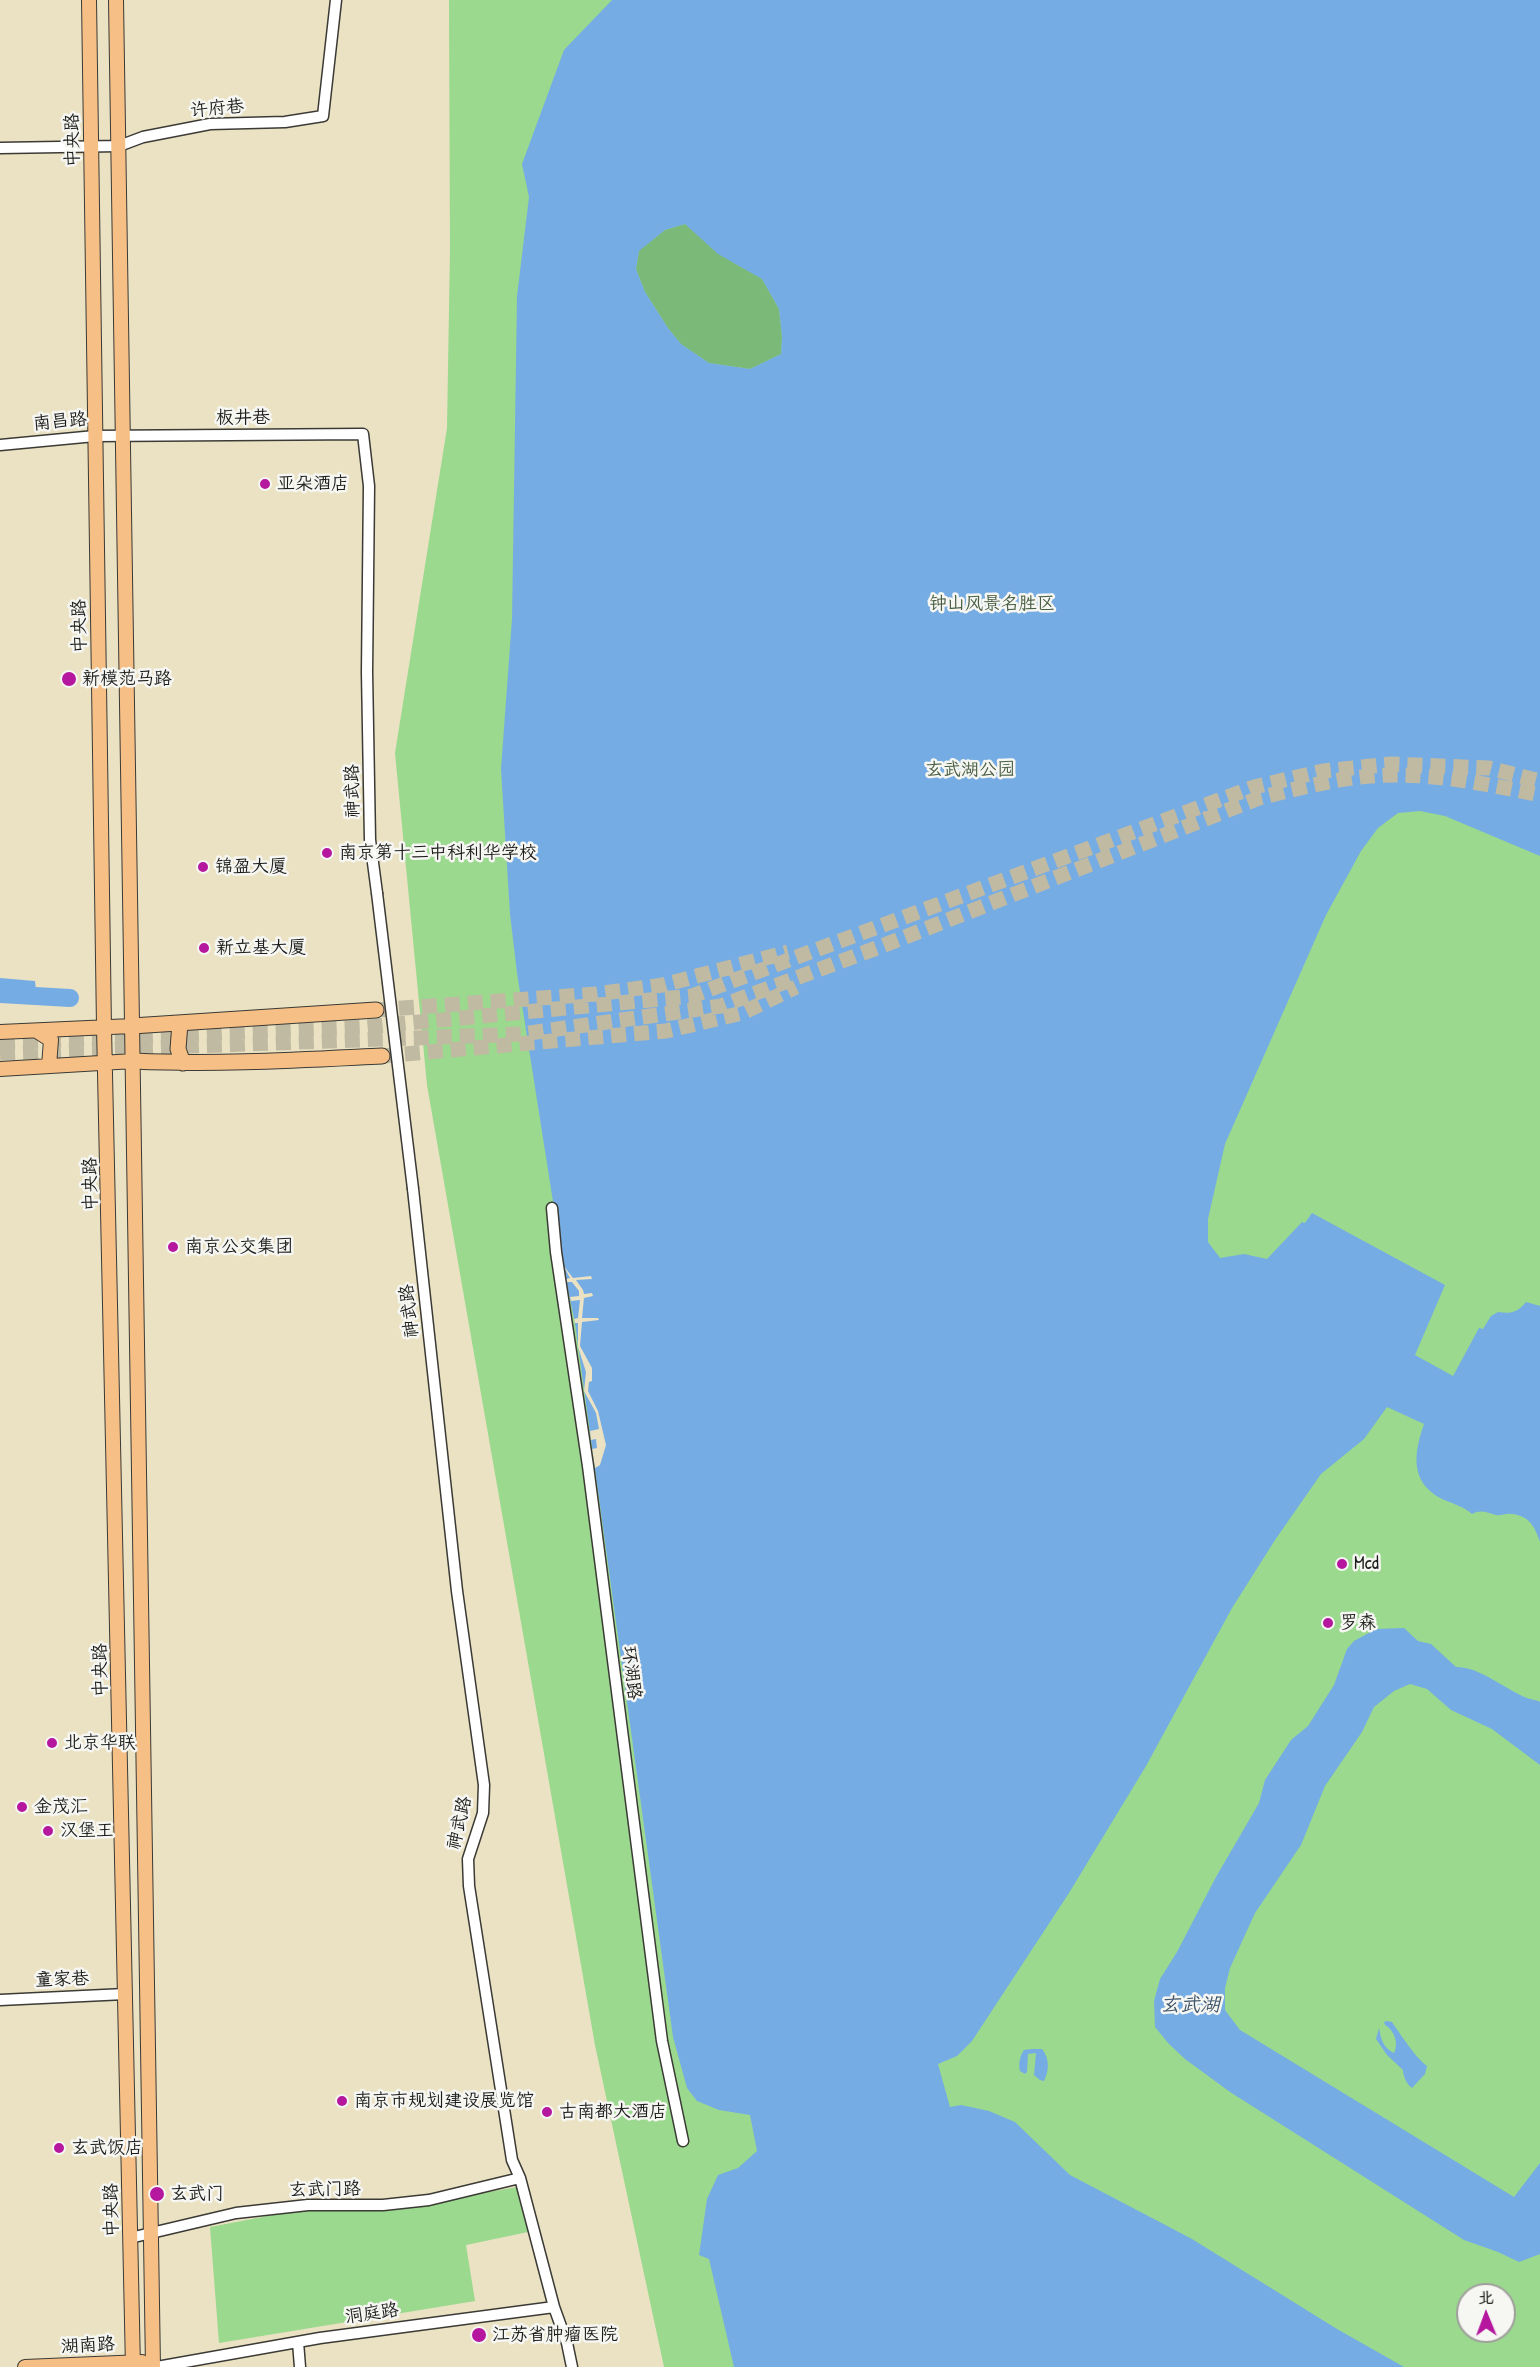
<!DOCTYPE html>
<html>
<head>
<meta charset="utf-8">
<style>
  body { margin:0 }
  #map { position:relative; width:1540px; height:2367px; overflow:hidden; background:#eae2c3; font-family:"Patrick Hand","LXGW WenKai TC",sans-serif }
  canvas { display:block }
  .north { position:absolute; left:1456px; top:2283px; width:60px; height:60px; box-sizing:border-box; background:#f6f6f2; border:2px solid #9f9f9c; border-radius:50%; rotate:359deg; font-size:16px; font-weight:700; line-height:24px; text-align:center; color:#1c1c1c }
  .north::after { content:''; display:block; margin:auto; width:21px; height:27px; background:#b5179e; clip-path:polygon(50% 0,100% 100%,50% 72%,0 100%) }
</style>
</head>
<body>
<div id="map">
<canvas width="1540" height="2367"></canvas>
<div class="north">北</div>
</div>
<script>
const c = document.querySelector('canvas').getContext('2d');
c.lineJoin = 'round';
function fill(path, color) { c.fillStyle = color; c.fill(path, 'evenodd'); }
function stroke(path, color, width, dash) { c.strokeStyle = color; c.lineWidth = width; c.lineCap = dash ? 'butt' : 'round'; c.setLineDash(dash || []); c.stroke(path); }
function drawText(font, color, halo, rows, align = 'center') {
  c.font = font + ' "Patrick Hand","LXGW WenKai TC",sans-serif'; c.lineWidth = 5; c.setLineDash([]); c.textBaseline = 'middle'; c.strokeStyle = halo; c.fillStyle = color; for (const [text, x, y, turn = 0] of rows) {
    c.save(); c.translate(x, y); c.rotate((+turn || 0) * Math.PI / 180); c.textAlign = isNaN(turn) ? turn : align; if (halo) c.strokeText(text, 0, 0); c.fillText(text, 0, 0); c.restore();
  }
}
fill(new Path2D(`
  M 449,0 L 1540,0 L 1540,2367 L 664,2367 L 595,2045 L 427,1085 L 395,753 L 447,428 L 450,250 ZM 1468,2295 L 1504,2295 L 1504,2331 L 1468,2331 Z
  M 517,2187 L 528,2232 L 466,2245 L 475,2301 L 219,2343 L 210,2227 L 299,2210 L 385,2210 Z`), '#9ad98e');
fill(new Path2D(`
  M 685,224 L 718,253 L 762,279 L 779,309 L 782,337 L 781,354 L 750,369 L 709,363 L 681,344 L 668,328 L 645,292 L 636,269 L 639,250 L 665,230 Z`), '#7bb979');
fill(new Path2D(`
  M 612,0 L 1540,0 L 1540,856 L 1445,816 L 1420,811 L 1398,813 L 1378,828 L 1361,851 L 1326,915 L 1225,1144 L 1208,1219 L 1208,1242 L 1220,1258 L 1244,1254 L 1267,1259 L 1302,1222 L 1305,1223 L 1312,1213 L 1445,1285 L 1415,1355 L 1453,1376 L 1479,1328 L 1483,1329 L 1491,1316 L 1498,1312 C 1510,1314 1517,1313 1526,1302 L 1540,1306 L 1540,1542 C 1535,1527 1529,1515 1511,1514 C 1506,1513 1501,1516 1496,1515 C 1487,1513 1482,1509 1472,1514 C 1463,1506 1453,1504 1442,1499 C 1409,1482 1414,1453 1424,1424 L 1387,1407 L 1364,1439 L 1321,1474 L 1275,1540 L 1232,1608 L 1146,1766 L 1069,1893 L 972,2041 L 957,2056 L 938,2064 L 950,2107 L 961,2105 L 989,2111 L 1015,2122 L 1070,2175 L 1192,2239 L 1337,2329 L 1404,2367 L 734,2367 L 709,2259 L 699,2255 L 707,2199 L 718,2175 L 738,2168 L 757,2151 L 750,2115 L 719,2110 L 697,2101 L 687,2088 L 673,2037 L 575,1323 L 563,1265 L 517,973 L 510,914 L 501,769 L 512,619 L 517,296 L 529,197 L 522,164 L 564,50 ZM 685,224 L 718,254 L 762,279 L 779,309 L 782,337 L 781,354 L 750,369 L 709,363 L 681,344 L 668,328 L 645,292 L 636,269 L 639,251 L 665,230 Z
  M 0,978 L 35,981 L 37,1001 L 0,1001 Z
  M 1404,1628 L 1418,1641 L 1431,1644 L 1456,1667 C 1481,1667 1504,1689 1527,1698 C 1531,1700 1535,1699 1540,1702 L 1540,1765 L 1492,1729 L 1451,1710 L 1427,1689 L 1410,1684 L 1394,1691 L 1374,1707 L 1362,1732 L 1325,1786 L 1301,1845 L 1255,1913 L 1230,1968 L 1225,1988 L 1225,2010 L 1240,2030 L 1514,2197 L 1540,2163 L 1540,2254 L 1519,2262 L 1498,2252 L 1464,2240 L 1230,2092 L 1185,2059 L 1169,2044 L 1155,2027 L 1154,2001 L 1160,1979 L 1177,1952 L 1216,1877 L 1259,1803 L 1265,1780 L 1291,1740 L 1308,1726 L 1334,1685 L 1347,1649 L 1354,1641 L 1376,1629 Z
  M 1387,2021 L 1392,2022 C 1400,2034 1416,2058 1427,2066 L 1425,2074 L 1412,2088 C 1407,2085 1403,2076 1403,2070 L 1387,2055 L 1376,2039 L 1379,2028 C 1381,2039 1383,2048 1394,2053 C 1399,2043 1394,2030 1385,2025 L 1384,2022 Z
  M 1032,2049 L 1042,2049 C 1050,2059 1049,2071 1044,2081 L 1040,2080 L 1034,2075 L 1036,2053 L 1028,2054 L 1027,2072 L 1025,2074 L 1020,2071 C 1018,2064 1020,2056 1024,2050 Z`), '#76ace4');
fill(new Path2D(`
  M 563,1265 L 573,1278 L 591,1276 L 592,1279 L 576,1280 L 583,1290 L 584,1294 L 592,1293 L 593,1296 L 584,1298 L 582,1318 L 598,1318 L 599,1320 L 582,1322 L 580,1346 L 592,1368 L 592,1381 L 589,1382 L 588,1391 L 598,1411 L 606,1445 L 600,1465 L 595,1468 L 592,1449 L 597,1448 L 596,1439 L 591,1440 L 590,1431 L 599,1429 L 596,1413 L 584,1391 L 586,1372 L 578,1347 L 578,1323 L 575,1323 L 574,1319 L 578,1318 L 580,1300 L 571,1301 L 570,1297 L 579,1296 L 579,1291 L 572,1282 L 567,1282 L 566,1279 L 570,1278 Z`), '#eae2c3');
stroke(new Path2D(`
  M 0,994 L 70,998`), '#76ace4', 18);
stroke(new Path2D(`
  M 376,1010 L 596,994 L 663,985 L 788,952
  M 0,1043 L 367,1027 L 692,996 L 1254,787 L 1323,771 L 1391,764 L 1489,768 L 1540,781
  M 0,1053 L 522,1034 L 721,1006 L 882,946 L 1259,798 C 1303,787 1349,775 1395,775 C 1444,775 1492,785 1540,795
  M 382,1056 L 666,1031 L 742,1013 L 796,987`), '#c1baa2', 15, [15, 8]);
const minor = new Path2D(`
  M 0,148 L 119,146 L 143,137 L 210,124 L 285,122 L 323,116 L 336,0
  M 0,445 L 95,436 L 363,434 L 369,486 L 367,672 L 370,840 L 377,893
  M 413,1189 L 457,1591 L 484,1785 L 483,1813 L 468,1859 L 469,1886 L 512,2160 L 520,2178 L 554,2307
  M 552,1208 L 556,1252 L 588,1466 L 662,2041 L 683,2141
  M 0,2000 L 125,1994
  M 130,2238 L 236,2213 L 308,2205 L 383,2205 L 429,2200 L 520,2178
  M 298,2342 L 300,2367
  M 157,2367 L 320,2338 L 554,2307 L 567,2343 L 572,2367`);
const major = new Path2D(`
  M 89,0 L 104,1027 L 133,2367
  M 116,0 L 153,2367
  M 37,1031 L 51,1040 L 49,1066
  M 0,1032 L 132,1026
  M 0,1069 L 134,1061
  M 25,2367 L 142,2362`);
const highway = new Path2D(`
  M 180,1023 L 178,1049 L 183,1063
  M 132,1026 L 376,1010
  M 134,1061 C 217,1065 299,1060 382,1056`);
stroke(minor, '#3b3a35', 13);
stroke(major, '#3b3a35', 16);
stroke(highway, '#3b3a35', 17);
stroke(minor, '#fff', 10);
stroke(major, '#f5bf86', 14);
stroke(highway, '#f5bf86', 15);
const minorBridge = new Path2D(`
  M 377,893 L 413,1189`);
stroke(minorBridge, '#3b3a35', 13, []);
stroke(minorBridge, '#fff', 10);
for (const [x, y, r, color] of [
  [265,484,6,"#b5179e"],
  [69,679,8,"#b5179e"],
  [327,853,6,"#b5179e"],
  [203,867,6,"#b5179e"],
  [204,948,6,"#b5179e"],
  [173,1247,6,"#b5179e"],
  [1342,1564,6,"#b5179e"],
  [1328,1623,6,"#b5179e"],
  [52,1743,6,"#b5179e"],
  [22,1807,6,"#b5179e"],
  [48,1831,6,"#b5179e"],
  [342,2101,6,"#b5179e"],
  [547,2112,6,"#b5179e"],
  [59,2148,6,"#b5179e"],
  [157,2194,8,"#b5179e"],
  [479,2335,8,"#b5179e"]
]) { const dot = new Path2D(); dot.arc(x, y, r, 0, 2 * Math.PI); c.fillStyle = color; c.fill(dot); stroke(dot, '#f6f6f2', 2); }
drawText('18px', '#1c1c1c', '#f6f6f2', [
  ["许府巷",217,109,-5],
  ["中央路",73,140,-91],
  ["板井巷",243,418],
  ["南昌路",60,422,-5],
  ["中央路",80,626,-91],
  ["神武路",353,791,-91],
  ["中央路",91,1184,-91],
  ["神武路",410,1311,-96],
  ["中央路",101,1670,-91],
  ["环湖路",631,1673,83],
  ["神武路",460,1823,-77],
  ["童家巷",62,1980,-2],
  ["玄武门路",325,2190,-1],
  ["中央路",112,2210,-91],
  ["洞庭路",372,2314,-8],
  ["湖南路",88,2346,-3]
]);
drawText('18px', '#1c1c1c', '#f6f6f2', [
  ["亚朵酒店",277,484],
  ["新模范马路",82,679],
  ["南京第十三中科利华学校",339,853],
  ["锦盈大厦",215,867],
  ["新立基大厦",216,948],
  ["南京公交集团",185,1247],
  ["Mcd",1354,1564],
  ["罗森",1340,1623],
  ["北京华联",64,1743],
  ["金茂汇",34,1807],
  ["汉堡王",60,1831],
  ["南京市规划建设展览馆",354,2101],
  ["古南都大酒店",559,2112],
  ["玄武饭店",71,2148],
  ["玄武门",170,2194],
  ["江苏省肿瘤医院",492,2335]
], 'left');
drawText('18px', '#485e44', '#f6f6f2', [
  ["钟山风景名胜区",992,604],
  ["玄武湖公园",970,770]
]);
drawText('italic 20px', '#40566c', '#f6f6f2', [
  ["玄武湖",1190,2006]
]);
</script>
</body>
</html>
